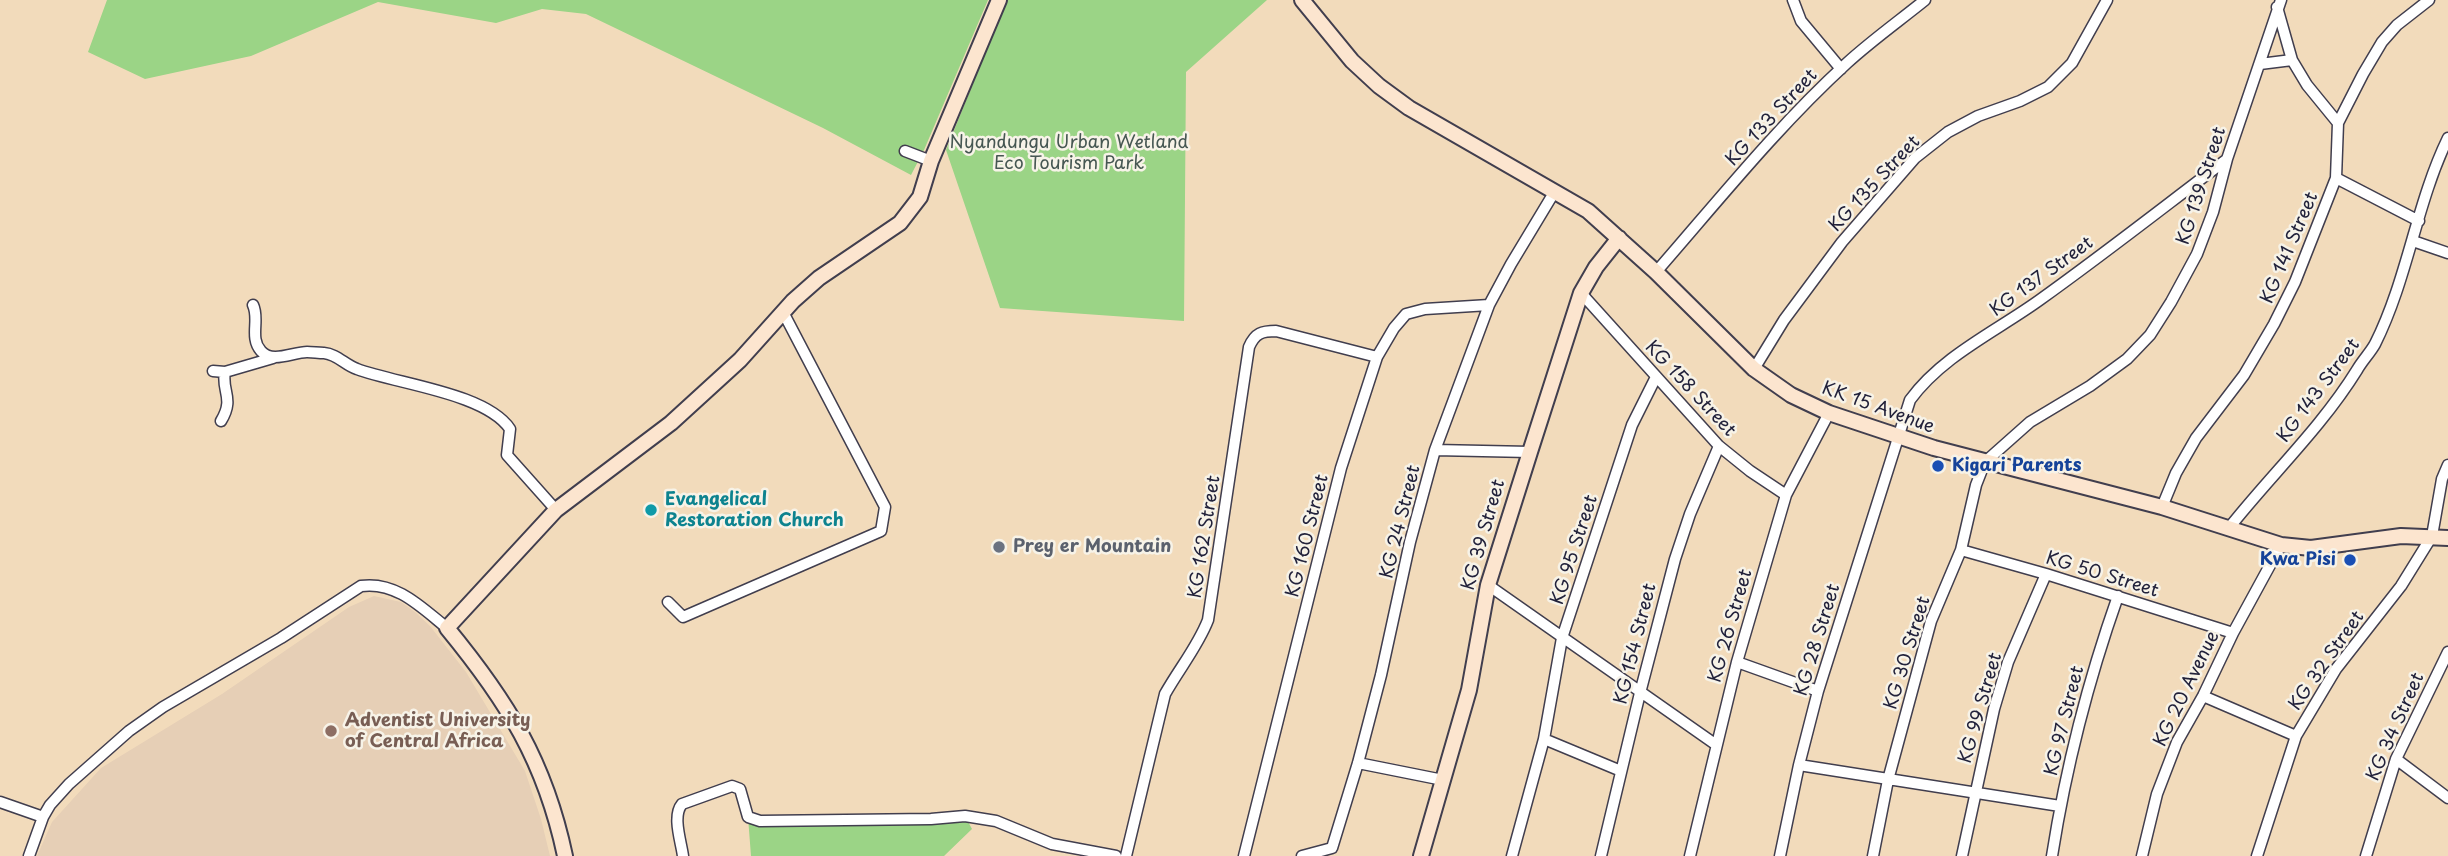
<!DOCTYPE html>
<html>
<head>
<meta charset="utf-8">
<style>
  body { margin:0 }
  canvas { display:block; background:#f2dbbb }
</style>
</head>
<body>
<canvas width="2448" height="856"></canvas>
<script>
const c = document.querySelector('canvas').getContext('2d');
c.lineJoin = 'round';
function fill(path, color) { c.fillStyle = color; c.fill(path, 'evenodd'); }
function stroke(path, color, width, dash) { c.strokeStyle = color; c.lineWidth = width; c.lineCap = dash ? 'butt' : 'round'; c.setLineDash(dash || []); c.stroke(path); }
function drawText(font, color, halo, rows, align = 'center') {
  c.font = font + ' "Playpen Sans",sans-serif'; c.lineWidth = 5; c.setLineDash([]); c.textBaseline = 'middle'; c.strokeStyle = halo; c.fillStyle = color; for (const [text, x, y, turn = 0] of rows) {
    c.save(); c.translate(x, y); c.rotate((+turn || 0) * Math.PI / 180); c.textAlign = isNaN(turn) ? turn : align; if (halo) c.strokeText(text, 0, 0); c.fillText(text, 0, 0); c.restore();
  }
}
fill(new Path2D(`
  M 374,596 L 401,602 L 415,612 L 430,626 L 466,672 L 525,771 L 541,819 L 550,856 L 37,856 L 52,822 L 101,768 L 222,694 L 349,607 Z`), '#e6cfb6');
fill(new Path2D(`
  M 107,0 L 988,0 L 924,150 L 911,175 L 823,128 L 586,14 L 542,9 L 496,23 L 378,2 L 251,56 L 145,79 L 88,52 Z
  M 1007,0 L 1267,0 L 1186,72 L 1184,321 L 1000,308 L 946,150 Z
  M 965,816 L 972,829 L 944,856 L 751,856 L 748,817 Z`), '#9bd486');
const street = new Path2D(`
  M 1793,0 L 1801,21 L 1841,69
  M 2277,7 L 2292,60 L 2307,85 L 2338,123
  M 2260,64 L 2292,60
  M 905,151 L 931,161
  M 2336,178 L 2419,221
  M 2413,241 L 2448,253
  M 1656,272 C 1718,201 1777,127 1847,63 C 1871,41 1899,21 1925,0
  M 1581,293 L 1719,446 L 1750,471 L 1786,495
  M 253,305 C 260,319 249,338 261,351 C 272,364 293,352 307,352 C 313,352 318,353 324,353 C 337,354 345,365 357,369 C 397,384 486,393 510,429 L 507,455 L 556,510
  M 1754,369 L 1784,320 L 1842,242 L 1915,158 L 1948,132 L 1978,116 L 2020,101 L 2048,87 L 2072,63 L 2107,0
  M 213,371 L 225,372
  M 221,421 C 235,398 221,391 225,372 L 273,358
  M 1435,450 L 1530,452
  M 2162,507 L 2176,473 L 2196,438 L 2244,375 L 2274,324 L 2295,282 L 2336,178 L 2338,123 L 2363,74 L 2382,42 L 2397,25 L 2429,0
  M 2229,528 C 2271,475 2321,428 2357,370 C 2362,361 2370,353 2375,344 C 2408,278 2416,204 2448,138
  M 1961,550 L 2046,574 L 2233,633
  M 1488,585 L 1715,744
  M 668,602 L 683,617 L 881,531 L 885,507 L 783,312
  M 1737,662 L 1818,691
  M 2203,696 L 2296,736
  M 1544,739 L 1621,771
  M 2396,759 L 2448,798
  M 1358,763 L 1443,780
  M 1799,765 L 2060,806
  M 0,802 L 43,817
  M 29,856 L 43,817 L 50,805 L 69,784 L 129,731 L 163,707 L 281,638 L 361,586 C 396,581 421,607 447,628
  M 683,856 C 681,841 672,816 682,804 L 732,786 L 740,789 L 748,817 L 760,821 L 931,819 L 965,816 L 996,821 L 1052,844 L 1116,856
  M 1126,856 L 1165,694 C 1179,669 1198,646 1208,620 L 1249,347 C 1255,333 1262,331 1276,331 L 1377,357
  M 1244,856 L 1341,468 L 1377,357 L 1394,328 L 1406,314 L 1425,309 L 1489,305
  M 1302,856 L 1332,848 L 1358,763 L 1381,675 L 1410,542 L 1435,450 L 1489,305 L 1511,264 L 1555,191
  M 1512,856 L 1544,739 L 1562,638 L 1632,425 L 1656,377
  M 1601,856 L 1640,693 L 1675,559 L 1690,514 L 1719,446
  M 1690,856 L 1737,662 L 1786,495 L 1829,413
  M 1780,856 L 1799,765 L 1818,691 L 1910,400 C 1943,355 1997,331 2041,299 C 2104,254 2165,206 2226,160
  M 1873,856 L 1888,780 L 1931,621 L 1961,550 L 1976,485 L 1985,462 L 2030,422 L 2090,386 L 2127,359 L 2150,335 L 2171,302 L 2197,254 L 2213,212 L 2227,159 L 2281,0
  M 1962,856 L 1994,709 L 2008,662 L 2046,574
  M 2052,856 C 2066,767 2088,681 2118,596
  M 2142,856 L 2157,794 L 2177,742 L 2203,696 L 2233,633 L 2281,545
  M 2257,856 L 2296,736 L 2336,669 L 2401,586 L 2432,536 L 2442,479 L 2448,465
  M 2366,856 L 2396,759 L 2448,652`);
const secondary = new Path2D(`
  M 1302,0 L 1352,61 L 1379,86 L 1409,108 L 1588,211 L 1656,272 L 1754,369 L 1791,395 L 1829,413 L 1934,448 L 2162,507 L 2281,545 L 2311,548 L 2401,536 L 2448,538
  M 565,856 C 545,761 507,701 447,628 L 556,510 L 671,423 L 740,360 L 793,301 L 819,278 L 900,223 L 920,197 L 931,161 L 999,0
  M 1421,856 L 1469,690 L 1488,585 L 1530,452 L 1581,293 L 1596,267 L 1619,238`);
stroke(street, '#413e4e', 13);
stroke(secondary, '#413e4e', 18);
stroke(street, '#fff', 10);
stroke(secondary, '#fce5cf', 14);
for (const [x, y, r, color] of [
  [1938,466,7,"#1a4fb4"],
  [651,510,7,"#0f9aa8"],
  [999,547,7,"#6b7280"],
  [2350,560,7,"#1a4fb4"],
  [331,731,7,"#8d6e63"]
]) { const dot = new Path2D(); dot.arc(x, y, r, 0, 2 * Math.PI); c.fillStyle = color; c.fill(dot); stroke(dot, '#f7f3e8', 2.5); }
drawText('18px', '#22223b', '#f7f3e8', [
  ["KG 133 Street",1772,118,-47],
  ["KG 135 Street",1875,184,-47],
  ["KG 139 Street",2202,186,-72],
  ["KG 141 Street",2290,248,-67],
  ["KG 137 Street",2042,277,-36],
  ["KG 158 Street",1690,389,47],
  ["KG 143 Street",2319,391,-53],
  ["KK 15 Avenue",1878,408,20],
  ["KG 24 Street",1401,522,-76],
  ["KG 39 Street",1484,535,-74],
  ["KG 160 Street",1308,536,-76],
  ["KG 162 Street",1205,537,-81],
  ["KG 95 Street",1575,550,-72],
  ["KG 50 Street",2102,575,17],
  ["KG 26 Street",1731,626,-74],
  ["KG 28 Street",1818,640,-73],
  ["KG 154 Street",1636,644,-76],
  ["KG 30 Street",1908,653,-73],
  ["KG 32 Street",2327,661,-55],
  ["KG 20 Avenue",2187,689,-64],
  ["KG 99 Street",1981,708,-74],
  ["KG 97 Street",2065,721,-76],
  ["KG 34 Street",2396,727,-66]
]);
drawText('18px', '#465752', '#f7f3e8', [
  ["Nyandungu Urban Wetland",1069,143],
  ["Eco Tourism Park",1069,164]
]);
drawText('bold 18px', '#164399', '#f7f3e8', [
  ["Kigari Parents",1952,466],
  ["Kwa Pisi",2336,560,"right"]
], 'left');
drawText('bold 18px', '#0d838f', '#f7f3e8', [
  ["Evangelical",665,500],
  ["Restoration Church",665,521]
], 'left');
drawText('bold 18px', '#5b616d', '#f7f3e8', [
  ["Prey er Mountain",1013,547]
], 'left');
drawText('bold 18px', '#785e54', '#f7f3e8', [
  ["Adventist University",345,721],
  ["of Central Africa",345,742]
], 'left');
</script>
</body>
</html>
